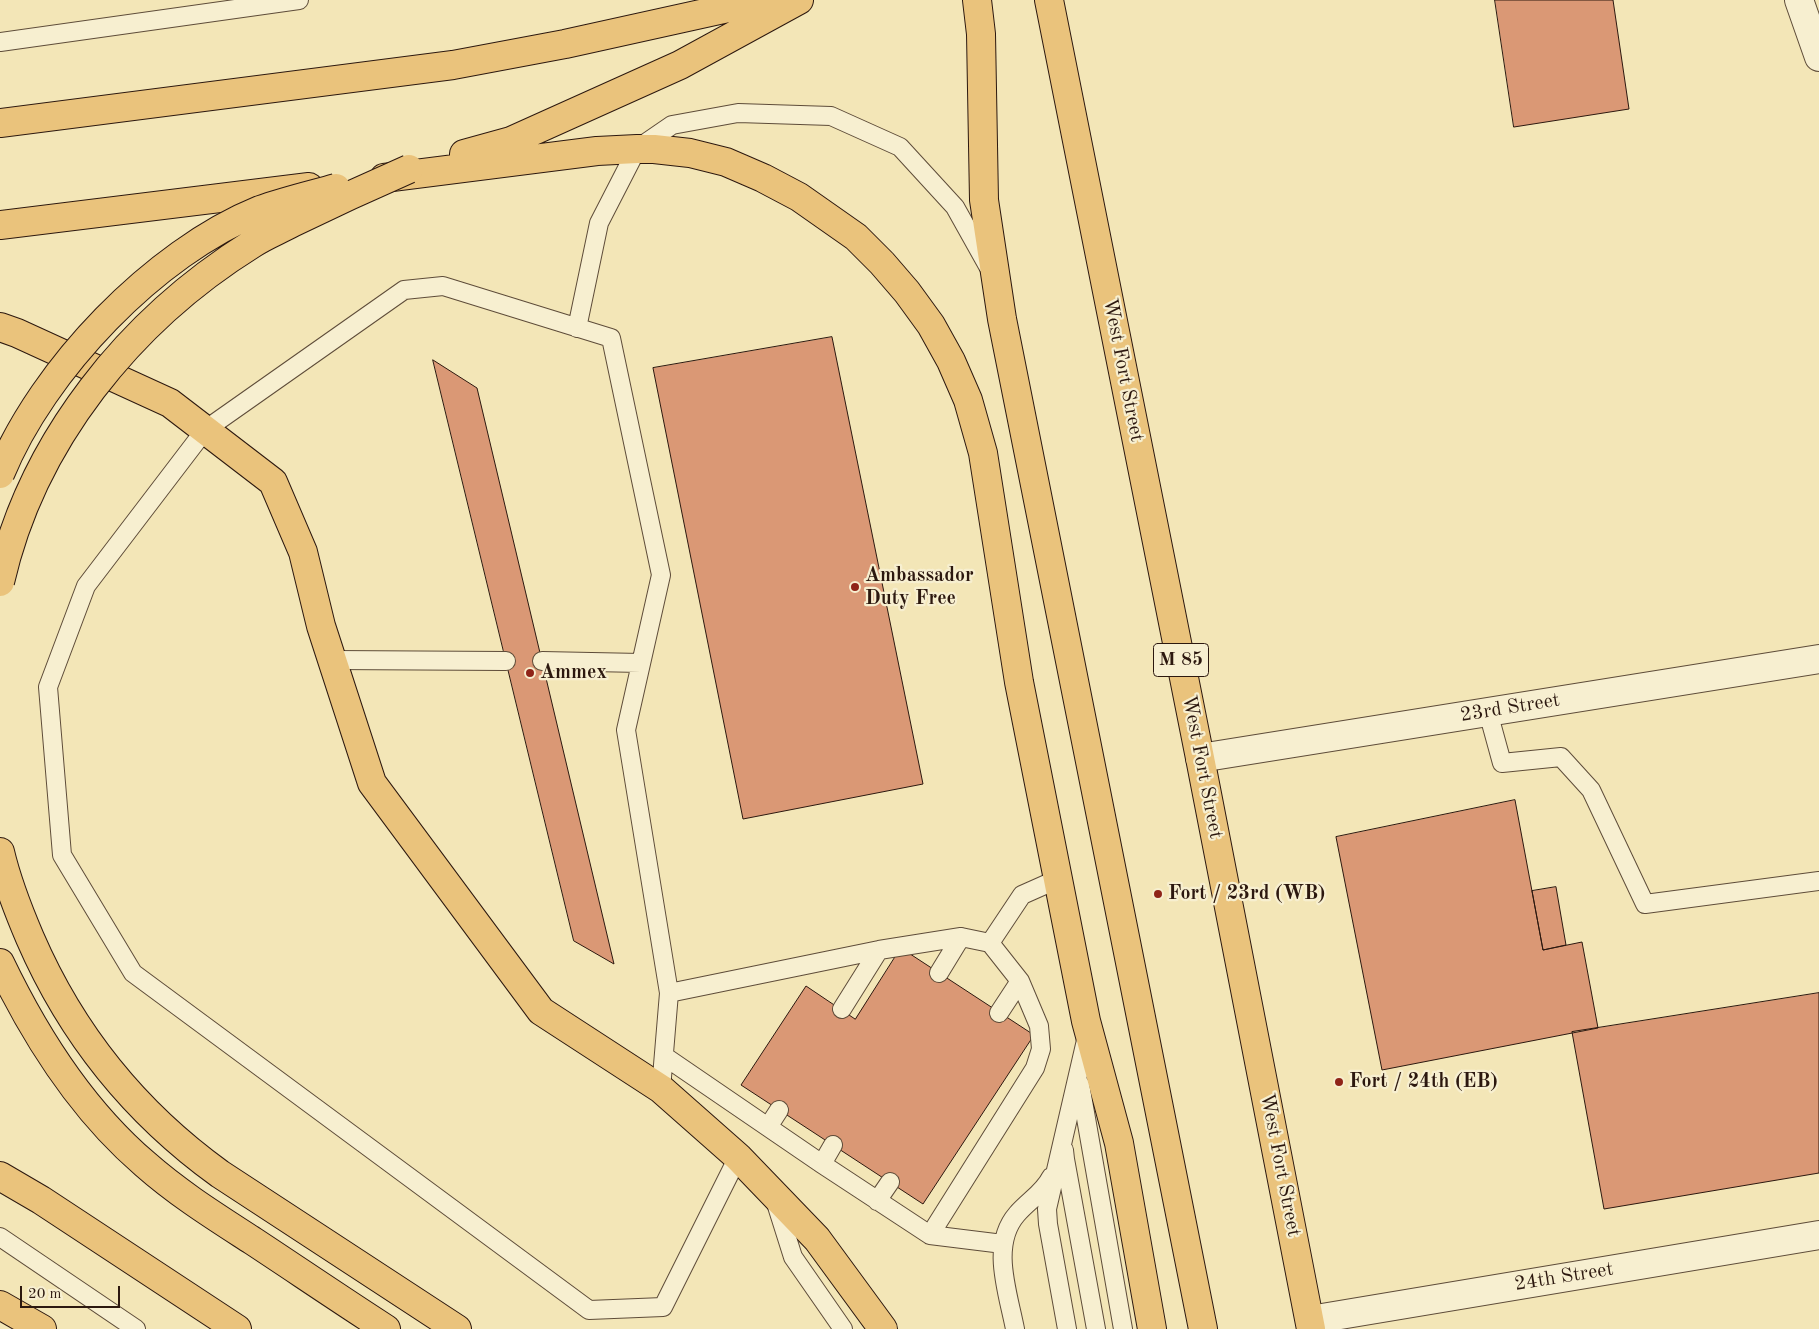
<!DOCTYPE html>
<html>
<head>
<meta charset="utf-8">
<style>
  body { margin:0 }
  #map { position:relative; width:1819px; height:1329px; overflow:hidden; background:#f3e6b7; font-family:"Old Standard TT",serif }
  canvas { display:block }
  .scale { position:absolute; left:20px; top:1286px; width:100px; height:22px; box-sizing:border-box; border:2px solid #2c180f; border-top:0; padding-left:6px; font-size:15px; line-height:18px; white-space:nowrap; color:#2c180f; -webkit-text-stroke:4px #f7efd0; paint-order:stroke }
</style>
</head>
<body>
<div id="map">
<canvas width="1819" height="1329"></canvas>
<div class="scale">20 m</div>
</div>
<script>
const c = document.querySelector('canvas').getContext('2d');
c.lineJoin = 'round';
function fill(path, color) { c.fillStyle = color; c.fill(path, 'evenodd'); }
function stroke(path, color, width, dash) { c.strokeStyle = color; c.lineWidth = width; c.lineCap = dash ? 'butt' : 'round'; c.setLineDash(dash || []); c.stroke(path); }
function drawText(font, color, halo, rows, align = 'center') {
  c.font = font + ' "Old Standard TT",serif'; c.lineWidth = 4.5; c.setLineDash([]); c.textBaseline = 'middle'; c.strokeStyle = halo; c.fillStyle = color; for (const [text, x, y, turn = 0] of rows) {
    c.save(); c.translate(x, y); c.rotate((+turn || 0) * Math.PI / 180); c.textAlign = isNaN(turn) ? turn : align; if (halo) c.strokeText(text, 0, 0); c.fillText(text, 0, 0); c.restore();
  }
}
const building = new Path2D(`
  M 1495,0 L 1613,0 L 1629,109 L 1514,127 Z
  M 832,337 L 923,784 L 743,819 L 653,368 Z
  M 433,360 L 477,388 L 614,964 L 574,941 Z
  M 1515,800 L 1543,950 L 1582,942 L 1598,1028 L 1382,1070 L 1336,837 Z
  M 1556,887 L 1566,945 L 1543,950 L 1532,891 Z
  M 901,948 L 1034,1035 L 923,1204 L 741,1085 L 806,986 L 855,1019 Z
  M 1819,993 L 1819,1173 L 1604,1209 L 1572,1032 Z`);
fill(building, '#da9875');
stroke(building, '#2c180f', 1);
const lane = new Path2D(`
  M 0,42 L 299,0
  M 577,328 L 599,223 L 637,149 L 672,125 L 738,113 L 831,116 L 900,147 L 955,207 L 988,266
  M 333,660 L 506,661
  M 542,661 L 641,663
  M 1488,712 L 1502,763 L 1561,757 L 1591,790 L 1645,904 L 1819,881
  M 939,973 L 961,937
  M 669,993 L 626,730 L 661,575 L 611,338 L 443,286 L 404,290 L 205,430 L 86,586 L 48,687 L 62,855 L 133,973 L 589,1310 L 663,1307 L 738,1157
  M 842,1009 L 879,950
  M 999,1013 L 1020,981
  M 664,1056 L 822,1164 L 930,1235 L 1035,1068 L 1041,1049 L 1039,1026 L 1020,981 L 990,943
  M 1080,1084 L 1123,1329
  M 661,1089 L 669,993 L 879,950 L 961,937 L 990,943 L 1022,895 L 1058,879
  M 768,1127 L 779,1110
  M 1064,1150 L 1065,1159 L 1096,1329
  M 822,1164 L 833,1145
  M 775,1200 L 793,1257 L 843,1329
  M 877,1201 L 890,1182
  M 930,1235 L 1003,1244
  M 0,1237 L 136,1329
  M 1015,1329 C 1008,1292 990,1245 1017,1214 C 1028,1201 1044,1192 1051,1177
  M 1067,1329 L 1048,1224 L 1047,1209 L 1087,1036`);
const street = new Path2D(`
  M 1799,0 L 1819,57
  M 1200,758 L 1819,659
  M 1310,1320 L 1819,1235`);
const primary = new Path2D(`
  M 1049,0 L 1200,758 L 1311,1329`);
const highway = new Path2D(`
  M 977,0 L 981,34 L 984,200 L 1002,319 L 1203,1329
  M 0,123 L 453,65 L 565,44 L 764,0
  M 464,154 L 511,141 L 680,65 L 799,0
  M 384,178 L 597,151 L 637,149 L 654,149 L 690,153 L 726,162 L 763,178 L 799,197 L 856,237 L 882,263 L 907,292 L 931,325 L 951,361 L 968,400 L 983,453 L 1019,682 L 1086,1021 L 1119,1143 L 1152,1329
  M 0,225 L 309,187
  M 0,327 L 17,333 L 170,403 L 273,482 L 303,552 L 321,626 L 372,783 L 541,1011 L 661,1089 L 738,1157 L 817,1239 L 883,1329
  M 0,852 C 7,882 18,910 30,938 C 72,1035 134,1112 220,1174 L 457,1329
  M 0,963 C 35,1036 83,1111 145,1164 C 179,1194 216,1217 253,1241 C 297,1270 341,1300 386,1329
  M 0,1176 L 41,1200 L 237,1329
  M 0,1305 L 42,1329`);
stroke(lane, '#5e4c39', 20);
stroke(street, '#5e4c39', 30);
stroke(primary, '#2c180f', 30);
stroke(highway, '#2c180f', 30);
stroke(lane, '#f7efd0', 18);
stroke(street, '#f7efd0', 28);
stroke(primary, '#eac37c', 28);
stroke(highway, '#eac37c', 28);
const highwayBridge = new Path2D(`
  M 0,474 C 43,369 154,253 260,210 C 285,201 311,195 336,188
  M 0,582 C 32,441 130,320 252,244 C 264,236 279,230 292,223 C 331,204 370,186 409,169`);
stroke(highwayBridge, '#2c180f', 30, []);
stroke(highwayBridge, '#eac37c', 28);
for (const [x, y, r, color] of [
  [855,587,5,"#8f2418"],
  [530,673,5,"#8f2418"],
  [1158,894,5,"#8f2418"],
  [1339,1082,5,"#8f2418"]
]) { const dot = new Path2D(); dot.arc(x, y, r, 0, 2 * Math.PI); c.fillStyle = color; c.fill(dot); stroke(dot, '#f7efd0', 2); }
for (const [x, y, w] of [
  [1181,660,55]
]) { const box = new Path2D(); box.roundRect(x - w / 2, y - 16.5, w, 33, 4); c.fillStyle = '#f7efd0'; c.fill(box); stroke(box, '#2c180f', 1); }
drawText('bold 19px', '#2c180f', null, [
  ["M 85",1181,660]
]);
drawText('20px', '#2c180f', '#f7efd0', [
  ["West Fort Street",1123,370,79],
  ["23rd Street",1510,708,-9],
  ["West Fort Street",1202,767,79],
  ["West Fort Street",1280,1165,79],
  ["24th Street",1564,1277,-9]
]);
drawText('bold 20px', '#2c180f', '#f7efd0', [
  ["Ambassador",865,576],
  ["Duty Free",865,599],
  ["Ammex",540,673],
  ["Fort / 23rd (WB)",1168,894],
  ["Fort / 24th (EB)",1349,1082]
], 'left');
</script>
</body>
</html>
